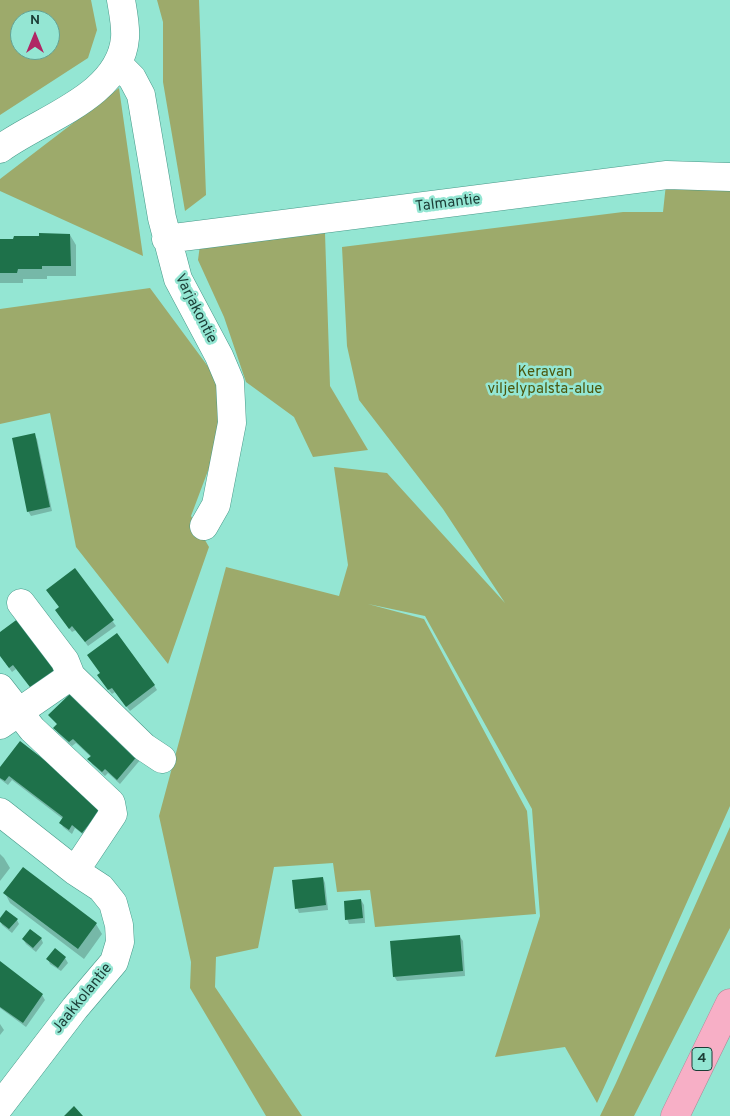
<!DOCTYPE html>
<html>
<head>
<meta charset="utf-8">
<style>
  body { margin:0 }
  #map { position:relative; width:730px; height:1116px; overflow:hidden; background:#94e6d3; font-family:Overpass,sans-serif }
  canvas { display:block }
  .north { position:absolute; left:10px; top:10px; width:50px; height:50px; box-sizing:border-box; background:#94e6d3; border:1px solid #64a294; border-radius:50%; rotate:0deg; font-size:14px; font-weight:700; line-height:20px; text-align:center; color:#1b3d36 }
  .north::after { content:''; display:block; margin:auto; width:18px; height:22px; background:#b02665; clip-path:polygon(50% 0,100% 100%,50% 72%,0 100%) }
</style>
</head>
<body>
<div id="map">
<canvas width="730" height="1116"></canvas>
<div class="north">N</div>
</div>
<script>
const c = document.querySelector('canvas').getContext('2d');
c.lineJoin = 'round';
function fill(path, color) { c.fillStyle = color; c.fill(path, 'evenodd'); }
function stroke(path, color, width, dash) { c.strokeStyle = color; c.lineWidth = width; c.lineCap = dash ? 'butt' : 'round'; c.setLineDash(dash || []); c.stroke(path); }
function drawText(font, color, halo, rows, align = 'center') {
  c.font = font + ' Overpass,sans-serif'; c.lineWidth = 5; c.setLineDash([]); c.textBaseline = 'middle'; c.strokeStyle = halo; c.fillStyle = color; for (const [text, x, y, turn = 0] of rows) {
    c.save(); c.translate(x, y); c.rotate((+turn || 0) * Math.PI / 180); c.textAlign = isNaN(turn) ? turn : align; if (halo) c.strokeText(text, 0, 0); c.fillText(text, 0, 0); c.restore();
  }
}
fill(new Path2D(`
  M 0,0 L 91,0 L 97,30 L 88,58 L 0,115 ZM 20,20 L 50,20 L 50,50 L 20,50 Z
  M 157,0 L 199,0 L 206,195 L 185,211 L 163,82 L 163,22 Z
  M 119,88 L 143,256 L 0,191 L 0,179 Z
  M 666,184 L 730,185 L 730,806 L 597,1103 L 565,1047 L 495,1057 L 540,916 L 532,809 L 425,616 L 368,604 L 424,619 L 527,811 L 536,914 L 375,927 L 370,890 L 337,892 L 333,863 L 274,867 L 258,948 L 216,957 L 215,987 L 302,1116 L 266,1116 L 190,988 L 191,962 L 159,816 L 226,567 L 339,596 L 348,565 L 334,467 L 387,473 L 505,603 L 443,509 L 359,400 L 347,346 L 342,247 L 623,212 L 663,212 Z
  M 325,233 L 330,386 L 368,450 L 313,457 L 294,417 L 246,382 L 224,317 L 198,260 L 200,245 Z
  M 150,288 L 218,380 L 219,424 L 209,468 L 191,516 L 209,547 L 168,664 L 76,547 L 50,413 L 0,424 L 0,309 Z
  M 730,827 L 730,928 L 634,1116 L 600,1116 L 616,1083 Z`), '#9daa6b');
fill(new Path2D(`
  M 70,235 L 76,245 L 76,276 L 47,276 L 47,279 L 23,279 L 23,283 L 0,283 L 0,240 Z
  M 34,434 L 37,439 L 52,511 L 31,516 L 28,511 Z
  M 75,570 L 116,626 L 88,646 L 76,630 L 72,632 L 59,615 L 60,608 Z
  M 0,633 L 16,669 L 12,672 L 0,655 Z
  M 101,673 L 154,685 L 157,690 L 130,711 L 115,692 L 112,694 L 101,680 Z
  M 50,715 L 141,759 L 120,784 L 108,773 L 105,776 L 92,764 L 89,759 L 91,757 L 76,743 L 72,746 L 58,733 L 55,728 L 58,725 Z
  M 0,769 L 103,807 L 85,836 L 75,828 L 72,834 L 63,827 L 61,823 L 63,819 L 12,780 L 8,785 L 0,779 Z
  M 0,854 L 4,858 L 10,868 L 0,881 Z
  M 323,878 L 325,883 L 328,910 L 299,913 L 297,908 Z
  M 5,893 L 96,924 L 102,934 L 84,959 L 10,903 Z
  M 361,900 L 364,905 L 365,923 L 349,924 L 347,919 Z
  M 0,920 L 17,920 L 19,924 L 12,933 L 2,925 Z
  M 460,937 L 463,941 L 465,976 L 397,981 L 394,976 Z
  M 41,938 L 43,943 L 36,952 L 26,944 L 23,939 Z
  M 65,958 L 68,963 L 61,971 L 50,964 L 48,959 Z
  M 0,963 L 42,995 L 45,1000 L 26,1027 L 0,1008 Z
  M 0,1024 L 4,1030 L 0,1035 Z`), '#0003');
fill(new Path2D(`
  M 39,233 L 70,234 L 71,266 L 42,266 L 42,269 L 18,269 L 17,273 L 0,273 L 0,239 L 13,239 L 14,236 L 39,236 Z
  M 35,433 L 50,507 L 27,512 L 12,438 Z
  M 75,568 L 114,620 L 85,642 L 72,626 L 69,629 L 55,610 L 59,607 L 46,590 Z
  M 19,618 L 59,671 L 33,691 L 13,665 L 9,668 L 0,656 L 0,632 Z
  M 117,633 L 155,685 L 126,707 L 112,688 L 108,690 L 97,675 L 100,673 L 87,655 Z
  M 73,691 L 139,754 L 117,780 L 105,769 L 102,772 L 87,759 L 91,756 L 73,739 L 69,742 L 53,728 L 57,724 L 48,715 Z
  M 20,741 L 104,806 L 82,833 L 72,825 L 69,830 L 59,823 L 63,817 L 9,776 L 5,781 L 0,778 L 0,767 Z
  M 23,867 L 97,923 L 78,949 L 3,893 Z
  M 323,877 L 326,905 L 295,909 L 292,880 Z
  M 361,899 L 363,918 L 345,920 L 344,901 Z
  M 6,910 L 18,919 L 9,929 L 0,922 L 0,918 Z
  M 30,929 L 42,938 L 33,948 L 22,939 Z
  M 460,935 L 463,971 L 393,977 L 390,941 Z
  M 55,948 L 66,957 L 58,968 L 46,959 Z
  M 0,961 L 43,994 L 23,1023 L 0,1007 Z
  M 74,1106 L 83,1116 L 64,1116 Z`), '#1e714a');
const minor = new Path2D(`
  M 118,64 L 132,78 L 141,95 L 162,218 L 178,279 L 219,356 L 230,382 L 232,423 L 216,505 L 204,526
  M 0,149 C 40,119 120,97 125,38 C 126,26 123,12 121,0
  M 166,239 L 667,175 L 730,177
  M 21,603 L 65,661 L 71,676 L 144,747 L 162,759
  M 0,688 L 32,729 L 111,803 L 113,814 L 75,871
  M 0,725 L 71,676
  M 0,812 L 75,871 L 101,888 L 113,903 L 119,925 L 120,942 L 114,962 L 75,1008 L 0,1106`);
const highway = new Path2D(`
  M 675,1116 L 730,1003`);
stroke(minor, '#479989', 29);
stroke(highway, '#aa8794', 29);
stroke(minor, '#fff', 28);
stroke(highway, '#f7afc6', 28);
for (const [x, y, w] of [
  [702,1059,20]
]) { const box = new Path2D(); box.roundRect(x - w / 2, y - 11.5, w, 23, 4); c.fillStyle = '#94e6d3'; c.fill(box); stroke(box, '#1b3d36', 1); }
drawText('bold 14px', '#1b3d36', null, [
  ["4",702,1059]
]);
drawText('15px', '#1b3d36', '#94e6d3', [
  ["Talmantie",448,204,-7],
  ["Varjakontie",195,309,63],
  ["Jaakkolantie",83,999,-51]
]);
drawText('15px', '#4c570e', '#94e6d3', [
  ["Keravan",545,373],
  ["viljelypalsta-alue",545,390]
]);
</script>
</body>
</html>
